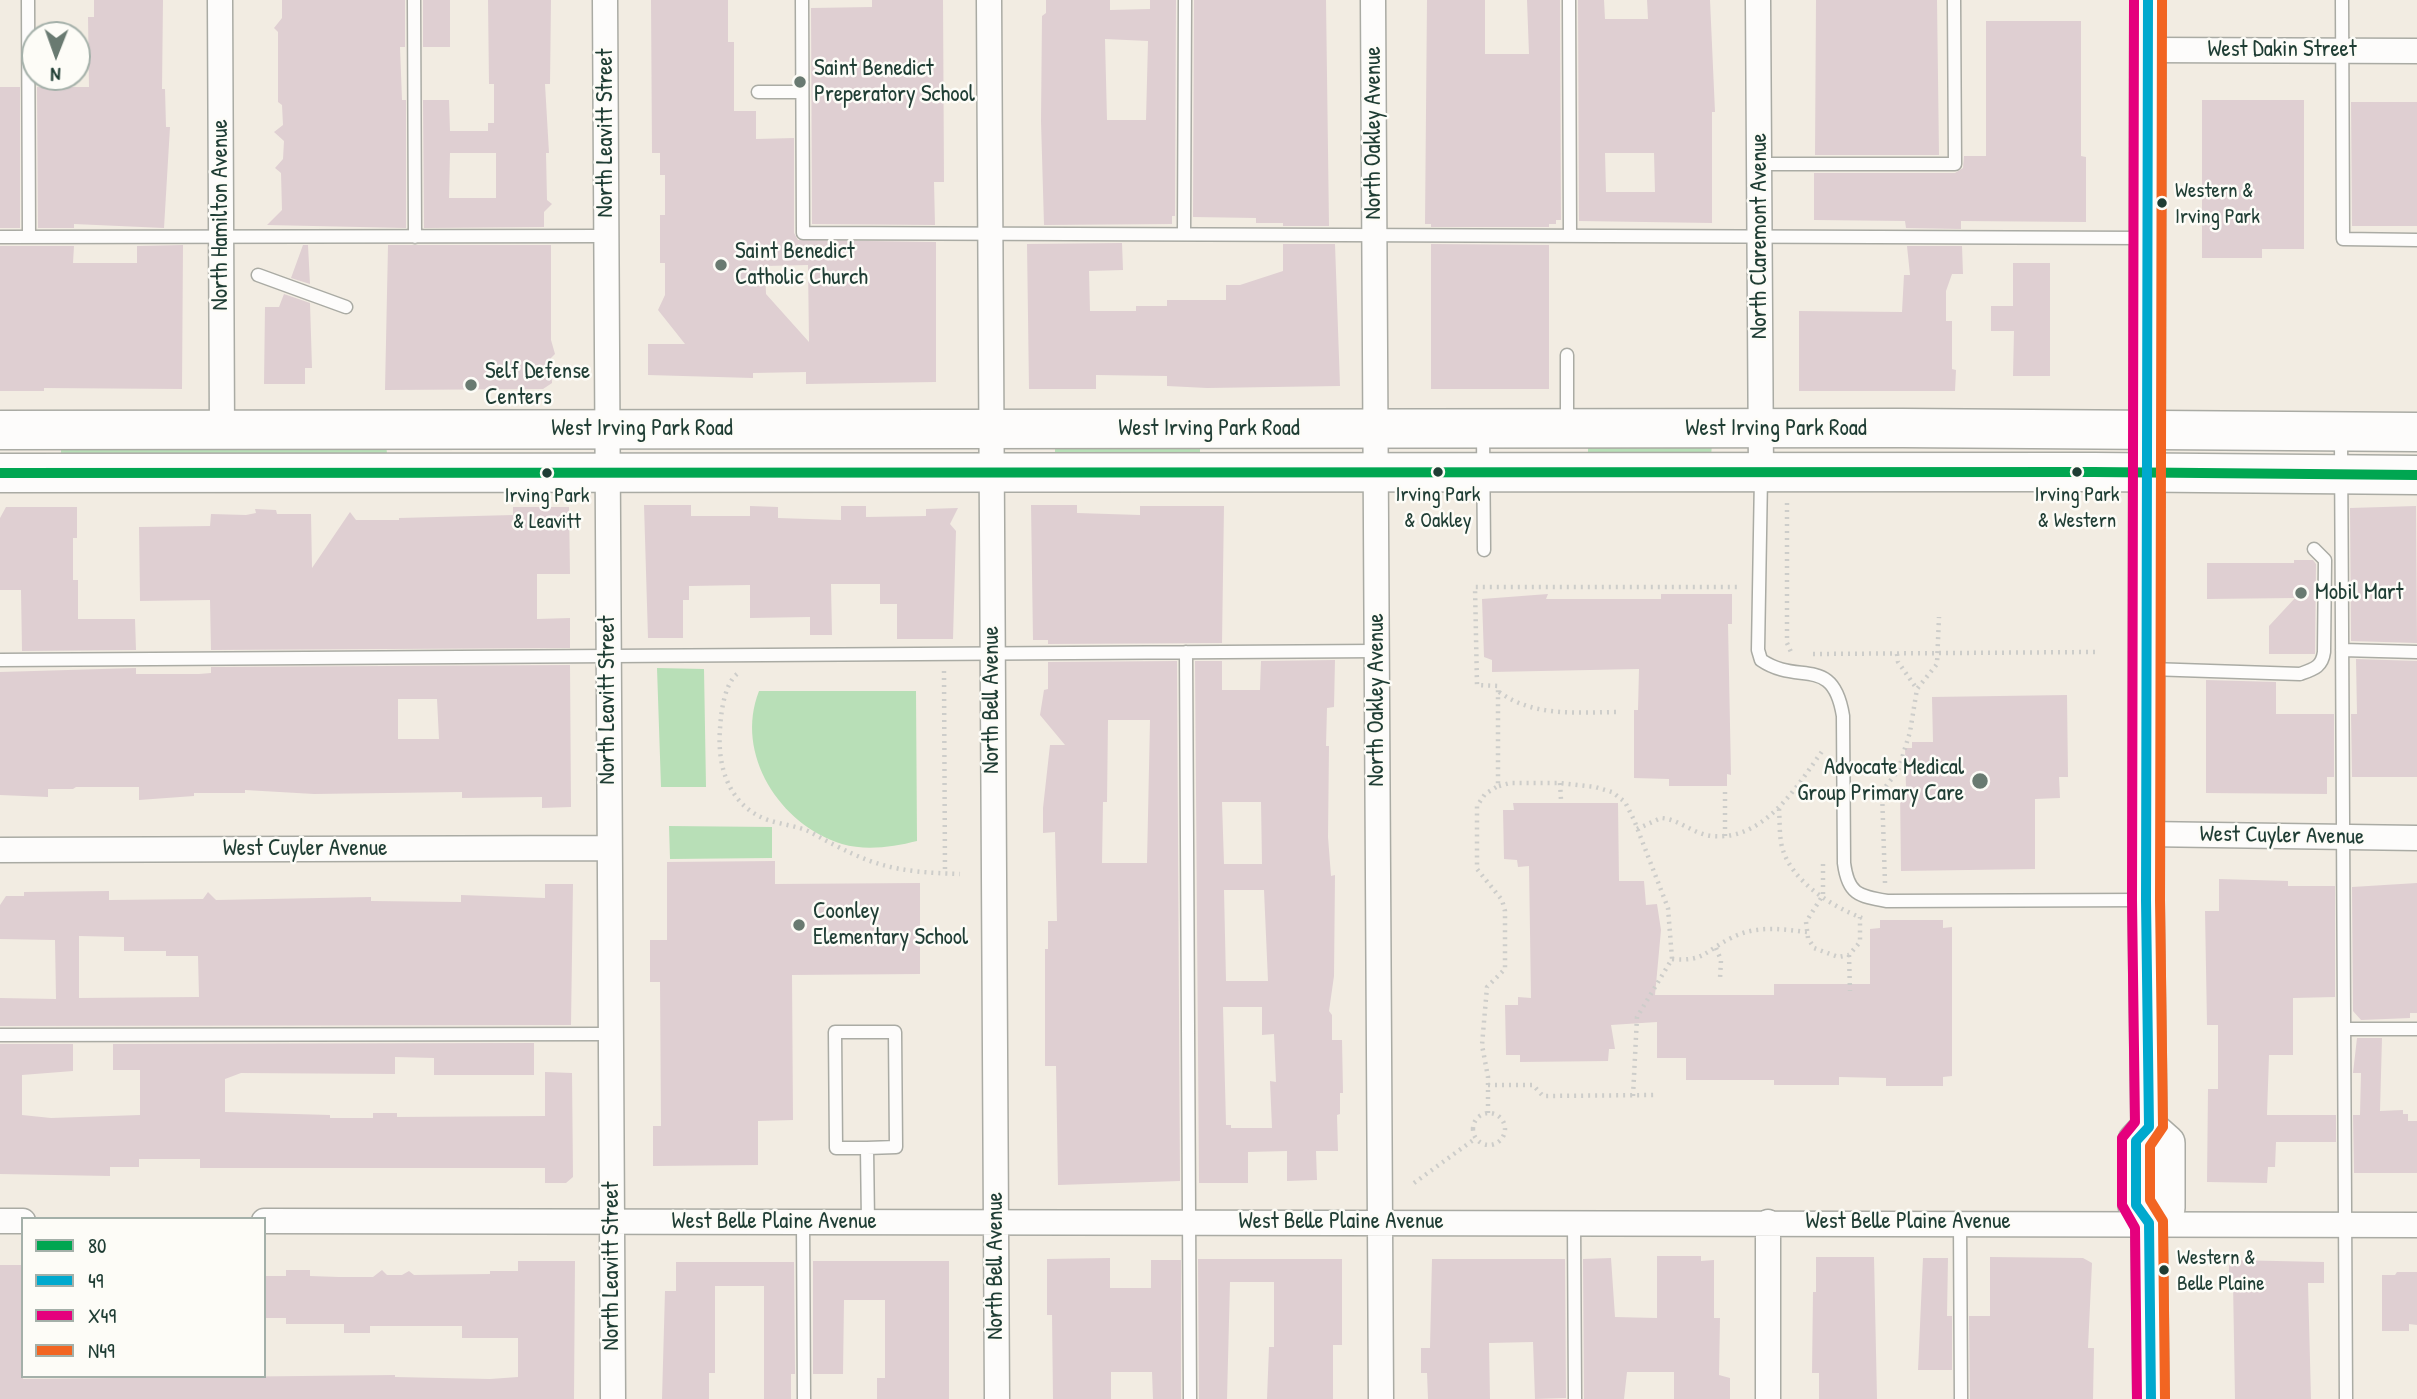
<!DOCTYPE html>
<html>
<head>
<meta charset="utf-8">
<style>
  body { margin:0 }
  #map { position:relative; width:2417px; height:1399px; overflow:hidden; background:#f2ece2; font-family:"Patrick Hand",sans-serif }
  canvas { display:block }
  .legend { position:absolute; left:21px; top:1217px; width:245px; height:161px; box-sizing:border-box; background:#fdfcf7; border:2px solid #a4b0a9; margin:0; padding:9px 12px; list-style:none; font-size:21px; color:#1f3d34 }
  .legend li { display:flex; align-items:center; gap:14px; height:35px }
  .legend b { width:35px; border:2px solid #a4b0a9 }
  .north { position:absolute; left:21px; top:21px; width:70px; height:70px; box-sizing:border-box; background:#fdfcf7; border:2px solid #a4b0a9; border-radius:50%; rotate:181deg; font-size:19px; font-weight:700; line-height:28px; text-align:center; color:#1f3d34 }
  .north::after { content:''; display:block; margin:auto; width:24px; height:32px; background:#697a71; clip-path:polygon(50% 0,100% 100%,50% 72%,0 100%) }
</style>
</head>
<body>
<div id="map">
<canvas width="2417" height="1399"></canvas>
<ul class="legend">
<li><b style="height:9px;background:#00a651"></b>80</li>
<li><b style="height:9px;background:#00a9ce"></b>49</li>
<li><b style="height:9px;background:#e5007d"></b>X49</li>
<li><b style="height:9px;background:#f26522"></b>N49</li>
</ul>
<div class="north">N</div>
</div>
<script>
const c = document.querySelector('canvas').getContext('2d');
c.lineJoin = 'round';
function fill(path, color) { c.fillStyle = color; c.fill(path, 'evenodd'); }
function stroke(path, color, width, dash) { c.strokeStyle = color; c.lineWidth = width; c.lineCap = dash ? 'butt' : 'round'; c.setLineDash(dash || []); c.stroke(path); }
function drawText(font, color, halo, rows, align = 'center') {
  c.font = font + ' "Patrick Hand",sans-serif'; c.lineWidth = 5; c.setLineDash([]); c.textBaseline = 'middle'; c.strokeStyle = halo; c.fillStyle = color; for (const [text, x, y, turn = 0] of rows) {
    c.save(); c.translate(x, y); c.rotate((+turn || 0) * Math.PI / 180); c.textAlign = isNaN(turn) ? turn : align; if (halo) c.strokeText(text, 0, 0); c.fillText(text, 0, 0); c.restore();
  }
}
fill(new Path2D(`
  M 1712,442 L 1711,458 L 1588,457 L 1588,446 Z
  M 386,443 L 387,454 L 61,458 L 61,448 Z
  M 1055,443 L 1200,443 L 1200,457 L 1055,458 Z
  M 657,668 L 704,669 L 706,787 L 661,787 Z
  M 759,691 L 916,691 L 917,841 C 893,847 866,851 842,844 C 780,825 734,754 759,691 Z
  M 669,826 L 772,827 L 772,858 L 670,859 Z`), '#b8dfb7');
fill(new Path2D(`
  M 94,0 L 163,0 L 162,89 L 165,89 L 166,127 L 170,127 L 164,228 L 74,224 L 74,228 L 38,228 L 37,87 L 89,87 L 88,17 L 94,17 Z
  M 282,0 L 405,0 L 405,47 L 400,47 L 402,100 L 406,100 L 406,228 L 267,225 L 282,210 L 281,173 L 275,168 L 283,159 L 284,141 L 274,132 L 283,125 L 282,105 L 278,102 L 278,32 L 274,28 L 282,18 Z
  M 423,0 L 450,0 L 450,47 L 423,47 Z
  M 488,0 L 551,0 L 550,84 L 545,84 L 549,153 L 546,153 L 547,200 L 552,204 L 544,212 L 544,227 L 424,228 L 423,100 L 449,100 L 450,131 L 488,131 L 488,123 L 494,123 L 494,84 L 489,84 ZM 450,153 L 496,153 L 496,198 L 449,198 Z
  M 651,0 L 728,0 L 728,42 L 734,42 L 734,111 L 756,111 L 756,139 L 794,138 L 794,233 L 798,240 L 936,242 L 936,382 L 806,384 L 806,372 L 753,373 L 753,378 L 648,375 L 648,344 L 685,344 L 658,310 L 665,295 L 665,263 L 660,263 L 660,215 L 665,215 L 665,175 L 660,175 L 660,153 L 652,153 ZM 808,265 L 809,342 L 766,294 L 765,266 Z
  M 872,0 L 943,0 L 944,182 L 934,182 L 935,225 L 812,224 L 811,8 L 872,7 Z
  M 1046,0 L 1110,0 L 1110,10 L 1150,9 L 1150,0 L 1176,0 L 1175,216 L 1172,216 L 1172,224 L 1044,225 L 1041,121 L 1042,16 L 1046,13 ZM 1105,39 L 1148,41 L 1146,120 L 1107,120 Z
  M 1194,0 L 1326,0 L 1329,226 L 1283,226 L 1283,223 L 1256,223 L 1256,218 L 1193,217 Z
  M 1427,0 L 1485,0 L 1485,54 L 1529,54 L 1527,0 L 1560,0 L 1561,220 L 1556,220 L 1556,224 L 1549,224 L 1549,227 L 1431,227 L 1431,224 L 1425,224 Z
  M 1578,0 L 1604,0 L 1605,19 L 1648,19 L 1647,0 L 1710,0 L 1715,112 L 1712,112 L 1712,223 L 1579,221 ZM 1605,153 L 1654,153 L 1655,192 L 1606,192 Z
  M 1816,0 L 1937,0 L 1939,155 L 1815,155 Z
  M 1986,21 L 2081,21 L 2081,156 L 2086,157 L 2086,222 L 1961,221 L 1961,229 L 1906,228 L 1905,221 L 1814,220 L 1814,173 L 1955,173 L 1963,168 L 1964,156 L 1986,156 Z
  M 0,87 L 20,87 L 20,228 L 0,228 Z
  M 2202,100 L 2304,100 L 2304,249 L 2262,249 L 2262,258 L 2202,258 Z
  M 2351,102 L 2417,102 L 2417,226 L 2352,226 Z
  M 1122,243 L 1123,270 L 1089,271 L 1090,311 L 1136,311 L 1136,306 L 1167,306 L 1167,300 L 1226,300 L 1226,285 L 1240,285 L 1283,271 L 1283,244 L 1335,244 L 1340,386 L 1207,388 L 1167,386 L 1167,376 L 1096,375 L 1096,389 L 1029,389 L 1027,244 Z
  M 1431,244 L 1549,245 L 1549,389 L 1431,389 Z
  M 183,245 L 182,389 L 44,388 L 44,391 L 0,391 L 0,246 L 74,246 L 73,263 L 137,263 L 137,246 Z
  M 303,245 L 308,245 L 310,284 L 291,278 Z
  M 388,245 L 551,245 L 551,340 L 555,354 L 551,358 L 552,383 L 543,389 L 385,390 Z
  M 1907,246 L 1962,246 L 1963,274 L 1952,274 L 1946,291 L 1946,321 L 1952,321 L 1952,369 L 1956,370 L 1955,391 L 1799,391 L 1799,311 L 1902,312 L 1904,275 L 1910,275 Z
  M 2013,263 L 2050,263 L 2050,376 L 2013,376 L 2014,331 L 1991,331 L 1991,306 L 2013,306 Z
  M 284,294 L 310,303 L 312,368 L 305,368 L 305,384 L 264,384 L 265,307 L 279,307 Z
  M 644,505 L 691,505 L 691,516 L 750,516 L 750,506 L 778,507 L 778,518 L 841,520 L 841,506 L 866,506 L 866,517 L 926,516 L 926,509 L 958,508 L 950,524 L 956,531 L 953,639 L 897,639 L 897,604 L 880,604 L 880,584 L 831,584 L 832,635 L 810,635 L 810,617 L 750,618 L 750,585 L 689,586 L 689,600 L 683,600 L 683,638 L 648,638 Z
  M 1031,505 L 1077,505 L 1077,513 L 1140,515 L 1140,506 L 1224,506 L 1222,643 L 1048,644 L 1048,640 L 1033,640 Z
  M 2416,506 L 2417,643 L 2351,641 L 2350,508 Z
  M 6,507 L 77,507 L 77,538 L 73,538 L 73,580 L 78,580 L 78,619 L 135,619 L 136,650 L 22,651 L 21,590 L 0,590 L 0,518 Z
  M 513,507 L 569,507 L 570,574 L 537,574 L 537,619 L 570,618 L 570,648 L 211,650 L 210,600 L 140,601 L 139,527 L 210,526 L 211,514 L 246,515 L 256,513 L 255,509 L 276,510 L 277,514 L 311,514 L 312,568 L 350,512 L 356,520 L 399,520 L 399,518 L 513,515 Z
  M 2294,560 L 2313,560 L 2316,564 L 2315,654 L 2269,654 L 2269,626 L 2295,598 L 2207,599 L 2207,563 L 2294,563 Z
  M 1548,594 L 1546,599 L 1661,599 L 1661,594 L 1732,594 L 1732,624 L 1728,624 L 1731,775 L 1727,774 L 1727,786 L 1669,786 L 1669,779 L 1634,778 L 1634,710 L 1638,710 L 1639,669 L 1492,672 L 1492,660 L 1484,657 L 1482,599 Z
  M 2356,659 L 2417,661 L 2417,777 L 2352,777 L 2351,714 L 2357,714 Z
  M 1335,660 L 1334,707 L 1327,708 L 1326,746 L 1329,746 L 1328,837 L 1331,876 L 1335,875 L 1334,976 L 1329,1011 L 1332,1015 L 1332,1040 L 1342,1040 L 1343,1093 L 1340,1093 L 1340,1114 L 1337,1115 L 1338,1151 L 1316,1151 L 1317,1180 L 1287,1181 L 1287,1151 L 1248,1152 L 1248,1183 L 1199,1183 L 1195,661 L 1222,661 L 1222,690 L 1260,690 L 1261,661 ZM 1222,802 L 1261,802 L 1262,864 L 1224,864 ZM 1224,890 L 1264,890 L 1268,981 L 1226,981 ZM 1223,1007 L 1262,1007 L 1262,1035 L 1274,1034 L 1276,1082 L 1270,1081 L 1272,1128 L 1231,1128 L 1231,1125 L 1226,1125 Z
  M 1177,661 L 1180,1181 L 1058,1185 L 1056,1066 L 1045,1066 L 1045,949 L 1048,949 L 1048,921 L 1057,921 L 1055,832 L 1043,833 L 1043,808 L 1050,745 L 1065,745 L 1040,715 L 1044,690 L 1048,689 L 1048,662 ZM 1108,720 L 1150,720 L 1147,863 L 1102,863 L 1103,802 L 1107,802 Z
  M 570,665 L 571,807 L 542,808 L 542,797 L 462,798 L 462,792 L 314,794 L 245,790 L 245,793 L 194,793 L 194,796 L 139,800 L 139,787 L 76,787 L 73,789 L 48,789 L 48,797 L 0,795 L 0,672 L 136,668 L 136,674 L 199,674 L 211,673 L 211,667 ZM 398,699 L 437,699 L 439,739 L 398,739 Z
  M 2206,680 L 2276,682 L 2276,714 L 2334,714 L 2334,777 L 2327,777 L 2327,794 L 2206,793 Z
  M 2067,695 L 2068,777 L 2059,777 L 2060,798 L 2035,799 L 2035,869 L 1901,871 L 1900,789 L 1906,789 L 1905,748 L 1912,748 L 1912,742 L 1933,742 L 1932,697 Z
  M 1513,803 L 1618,803 L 1619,881 L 1644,881 L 1646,905 L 1657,904 L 1661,930 L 1655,995 L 1774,995 L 1774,984 L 1870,984 L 1870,929 L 1880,928 L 1880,920 L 1943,920 L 1943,928 L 1952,927 L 1952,1076 L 1943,1077 L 1943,1086 L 1886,1086 L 1886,1078 L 1839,1077 L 1839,1085 L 1774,1085 L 1774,1080 L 1686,1080 L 1686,1058 L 1657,1058 L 1657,1022 L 1611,1025 L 1615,1049 L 1609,1049 L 1608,1061 L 1520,1062 L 1520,1055 L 1506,1055 L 1505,1005 L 1518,1005 L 1518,997 L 1531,998 L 1529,866 L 1518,867 L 1517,860 L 1504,859 L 1503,810 L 1514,810 Z
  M 775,861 L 775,884 L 920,883 L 920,974 L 792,975 L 793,1120 L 758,1121 L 758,1165 L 653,1166 L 653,1126 L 661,1126 L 660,982 L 650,982 L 650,940 L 667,940 L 667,862 Z
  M 2219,879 L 2288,881 L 2288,886 L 2335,886 L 2335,997 L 2293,998 L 2293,1055 L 2269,1055 L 2267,1115 L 2336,1115 L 2336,1142 L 2276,1142 L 2275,1167 L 2268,1167 L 2267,1183 L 2207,1182 L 2208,1089 L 2218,1089 L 2218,1025 L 2207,1025 L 2205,911 L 2219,911 Z
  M 2417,883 L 2417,1013 L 2410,1013 L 2410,1018 L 2361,1020 L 2353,1011 L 2352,887 Z
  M 545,884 L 573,884 L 571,1025 L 0,1026 L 0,998 L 56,999 L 55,940 L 0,939 L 0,905 L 6,896 L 24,896 L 24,892 L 109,891 L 109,900 L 203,899 L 208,892 L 216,900 L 371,897 L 371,901 L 461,902 L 461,895 L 545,898 ZM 79,936 L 124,937 L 124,951 L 166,951 L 166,956 L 198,956 L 199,997 L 79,998 Z
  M 2357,1038 L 2382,1038 L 2380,1111 L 2403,1110 L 2403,1114 L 2408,1114 L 2408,1121 L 2417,1121 L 2417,1173 L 2354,1173 L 2353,1115 L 2360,1115 L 2361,1073 L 2353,1073 Z
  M 534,1043 L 534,1075 L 434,1075 L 434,1058 L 395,1057 L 395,1074 L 241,1073 L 225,1079 L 225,1112 L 330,1115 L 330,1118 L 373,1118 L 373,1113 L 397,1113 L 397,1117 L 545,1116 L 545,1072 L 572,1073 L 573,1177 L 566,1183 L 545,1183 L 545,1168 L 200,1168 L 200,1159 L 139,1159 L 139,1167 L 110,1167 L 110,1176 L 0,1174 L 0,1044 L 73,1044 L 73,1071 L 22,1075 L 22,1115 L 51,1118 L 140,1115 L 140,1070 L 113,1070 L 113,1044 Z
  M 1657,1256 L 1701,1256 L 1701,1261 L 1714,1260 L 1714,1318 L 1720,1318 L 1719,1375 L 1730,1378 L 1730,1399 L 1674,1399 L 1674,1372 L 1627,1372 L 1624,1399 L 1584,1399 L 1583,1259 L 1611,1258 L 1615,1317 L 1657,1318 Z
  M 1816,1257 L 1874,1257 L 1877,1399 L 1819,1399 L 1819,1373 L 1812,1373 L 1813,1292 L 1816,1292 Z
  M 1990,1257 L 2083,1258 L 2092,1263 L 2088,1348 L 2094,1348 L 2093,1399 L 1970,1399 L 1969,1316 L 1990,1316 Z
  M 1110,1258 L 1110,1288 L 1151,1288 L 1151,1260 L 1181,1260 L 1181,1399 L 1153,1399 L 1152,1372 L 1111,1372 L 1111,1399 L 1053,1399 L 1052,1315 L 1047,1315 L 1047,1259 Z
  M 1923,1258 L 1948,1258 L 1947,1316 L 1952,1316 L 1952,1370 L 1918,1370 Z
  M 1198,1259 L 1342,1259 L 1342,1345 L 1333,1345 L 1333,1399 L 1267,1399 L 1269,1347 L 1274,1347 L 1274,1282 L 1230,1282 L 1227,1399 L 1199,1399 Z
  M 1432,1259 L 1565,1259 L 1566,1398 L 1535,1399 L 1533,1342 L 1489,1343 L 1490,1399 L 1428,1399 L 1427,1373 L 1421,1373 L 1421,1348 L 1430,1348 Z
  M 2229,1260 L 2324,1262 L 2324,1283 L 2308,1283 L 2311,1399 L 2235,1399 L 2233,1282 L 2229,1282 Z
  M 518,1261 L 575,1261 L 574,1399 L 0,1399 L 0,1265 L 23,1265 L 23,1379 L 395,1375 L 395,1377 L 490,1379 L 518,1377 L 518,1338 L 462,1338 L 462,1326 L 370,1326 L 370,1333 L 344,1333 L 344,1324 L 286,1324 L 286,1318 L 264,1318 L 264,1276 L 286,1276 L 286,1270 L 310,1270 L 310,1276 L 339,1277 L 373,1277 L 382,1270 L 387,1275 L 402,1275 L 409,1271 L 414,1275 L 490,1274 L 490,1271 L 518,1271 Z
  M 813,1261 L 949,1261 L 949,1399 L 877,1399 L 877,1378 L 885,1378 L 885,1300 L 844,1300 L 843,1374 L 813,1374 Z
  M 676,1262 L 794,1262 L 795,1374 L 791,1374 L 791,1399 L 764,1399 L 764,1286 L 715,1286 L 715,1373 L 709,1373 L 709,1399 L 662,1399 L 665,1291 L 676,1291 Z
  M 2397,1272 L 2417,1272 L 2417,1325 L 2409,1324 L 2409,1331 L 2382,1331 L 2382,1275 L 2395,1275 Z`), '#dfcfd2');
const service = new Path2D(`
  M 28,0 L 29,237
  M 414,0 L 415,237
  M 802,0 L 803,233 L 2144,238
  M 1569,0 L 1570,235
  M 2342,0 L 2343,239 L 2417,240
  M 758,92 L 802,92
  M 1759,164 L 1955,164 L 1954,0
  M 1184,234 L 1185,0
  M 0,237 L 606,236
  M 258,275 L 346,307
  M 1567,425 L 1567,355
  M 1483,433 L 1484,550
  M 2341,437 L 2346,1399
  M 1761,476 L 1758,650 L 1761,660 C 1799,686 1833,654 1843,716 L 1844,863 C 1848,894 1858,896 1887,901 L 2145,900
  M 2342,650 L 2417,652
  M 1186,652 L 1190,1399
  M 0,660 L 1377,651
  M 2150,669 L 2300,674 C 2314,669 2322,667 2324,652 L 2325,560 L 2314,549
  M 2344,1029 L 2417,1029
  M 0,1035 L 610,1034
  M 867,1148 L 836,1148 L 835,1032 L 895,1032 L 896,1147 L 867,1148 L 868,1222
  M 803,1222 L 804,1399
  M 1574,1222 L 1575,1399
  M 1960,1222 L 1961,1399`);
const minor = new Path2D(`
  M 220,0 L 222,430
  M 605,0 L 613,1399
  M 989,0 L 997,1399
  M 1373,0 L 1381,1399
  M 1758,0 L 1761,472
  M 2148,50 L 2417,51
  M 2146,834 L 2417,838
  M 0,850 L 609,848
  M 0,1221 L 23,1221
  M 264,1221 L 2417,1225
  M 1768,1222 L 1768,1399`);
const secondary = new Path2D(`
  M 2148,0 L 2146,900 L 2149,1127 L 2136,1141 L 2136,1205 L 2149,1223 L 2151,1399
  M 2149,1127 L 2167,1143 L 2167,1208 L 2149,1223`);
const primary = new Path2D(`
  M 0,430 L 1902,428 L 2417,432
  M 0,473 L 2094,472 L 2417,475`);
stroke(service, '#aaaba4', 15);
stroke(minor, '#aaaba4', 27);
stroke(secondary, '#aaaba4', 38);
stroke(primary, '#aaaba4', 41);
stroke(new Path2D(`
  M 1787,503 L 1787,643 L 1791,652
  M 1813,654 L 2095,652
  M 1897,654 L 1898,662 L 1917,689
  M 944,671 L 945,873
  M 737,674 C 724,685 721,713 720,729 C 717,767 729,806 768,820 C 783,825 800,826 814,834 C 872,866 893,872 960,874
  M 1499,692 C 1536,718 1578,712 1621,712
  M 1560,783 L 1561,800
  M 1499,786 L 1510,783 L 1560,783 L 1595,787 L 1612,792 L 1625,802 L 1634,820 L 1668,908 L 1672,959 L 1637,1017 L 1633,1096
  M 1779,809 C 1780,821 1779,835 1782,847 C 1791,881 1831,906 1862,918
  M 1637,829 L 1661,818 C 1679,819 1693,834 1712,836 C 1765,841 1797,786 1823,750
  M 1725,836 L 1725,792
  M 1823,864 L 1823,895 L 1806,922 L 1808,938 L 1814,948 L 1838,957 L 1849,955 L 1860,942 L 1860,917
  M 1885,883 L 1882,791 L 1898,771 L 1910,732 L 1917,689 L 1937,664 L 1939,617
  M 1716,948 L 1721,960 L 1720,979
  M 1849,955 L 1850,991
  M 1672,959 C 1704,962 1705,951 1731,938 C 1756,925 1781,929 1807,932
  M 1488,1085 L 1533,1085 L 1543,1096 L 1654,1095
  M 1488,1113 L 1488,1077 L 1482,1045 L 1487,987 L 1505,969 L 1505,911 L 1502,900 L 1477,869 L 1477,806 L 1485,794 L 1498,786 L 1498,686 L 1477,685 L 1475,587 L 1739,587
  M1473 1129a16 16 0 1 1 32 0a16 16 0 1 1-32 0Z
  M 1414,1183 L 1476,1138`), '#cdcdca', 4.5, [2, 5]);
stroke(service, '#fdfcfb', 12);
stroke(minor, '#fdfcfb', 24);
stroke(secondary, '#fdfcfb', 35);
stroke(primary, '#fdfcfb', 38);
stroke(new Path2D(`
  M 0,473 L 2094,472 L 2417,475`), '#00a651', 10);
stroke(new Path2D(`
  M 2148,0 L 2146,900 L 2149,1127 L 2136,1141 L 2136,1205 L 2149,1223 L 2151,1399`), '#00a9ce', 10);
stroke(new Path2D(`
  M 2134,0 L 2132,900 L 2135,1122 L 2122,1138 L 2122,1205 L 2135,1228 L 2137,1399`), '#e5007d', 10);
stroke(new Path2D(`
  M 2162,0 L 2160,900 L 2163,1127 L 2150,1146 L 2150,1200 L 2163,1221 L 2165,1399`), '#f26522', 10);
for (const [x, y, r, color] of [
  [800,82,7,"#697a71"],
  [2162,203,6,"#1f3d34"],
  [721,265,7,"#697a71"],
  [471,385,7,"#697a71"],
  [1438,472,6,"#1f3d34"],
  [2077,472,6,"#1f3d34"],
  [547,473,6,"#1f3d34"],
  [2301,593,7,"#697a71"],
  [1980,781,9,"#697a71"],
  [799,925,7,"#697a71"],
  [2164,1270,6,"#1f3d34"]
]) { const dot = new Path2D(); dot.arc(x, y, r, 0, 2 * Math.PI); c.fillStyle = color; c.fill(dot); stroke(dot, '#fdfcf7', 2.5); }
drawText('21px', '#1f3d34', '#fdfcf7', [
  ["Western &",2175,191,"left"],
  ["Irving Park",2175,217,"left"],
  ["Irving Park",1438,495],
  ["& Oakley",1438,521],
  ["Irving Park",2077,495],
  ["& Western",2077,521],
  ["Irving Park",547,496],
  ["& Leavitt",547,522],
  ["Western &",2177,1258,"left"],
  ["Belle Plaine",2177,1284,"left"]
]);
drawText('23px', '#1f3d34', '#fdfcf7', [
  ["West Dakin Street",2282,50],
  ["North Leavitt Street",606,133,-90],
  ["North Oakley Avenue",1374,133,-90],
  ["North Hamilton Avenue",221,215,-90],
  ["North Claremont Avenue",1760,236,-90],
  ["West Irving Park Road",642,429],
  ["West Irving Park Road",1209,429],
  ["West Irving Park Road",1776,429],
  ["North Leavitt Street",608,700,-90],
  ["North Bell Avenue",992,700,-90],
  ["North Oakley Avenue",1377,700,-90],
  ["West Cuyler Avenue",2282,836,1],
  ["West Cuyler Avenue",305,849],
  ["West Belle Plaine Avenue",774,1222],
  ["West Belle Plaine Avenue",1341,1222],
  ["West Belle Plaine Avenue",1908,1222],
  ["North Leavitt Street",612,1266,-90],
  ["North Bell Avenue",996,1266,-90]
]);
drawText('23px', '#1f3d34', '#fdfcf7', [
  ["Saint Benedict",814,69],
  ["Preperatory School",814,95],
  ["Saint Benedict",735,252],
  ["Catholic Church",735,278],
  ["Self Defense",485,372],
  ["Centers",485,398],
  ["Mobil Mart",2315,593],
  ["Advocate Medical",1964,768,"right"],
  ["Group Primary Care",1964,794,"right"],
  ["Coonley",813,912],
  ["Elementary School",813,938]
], 'left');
</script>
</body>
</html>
